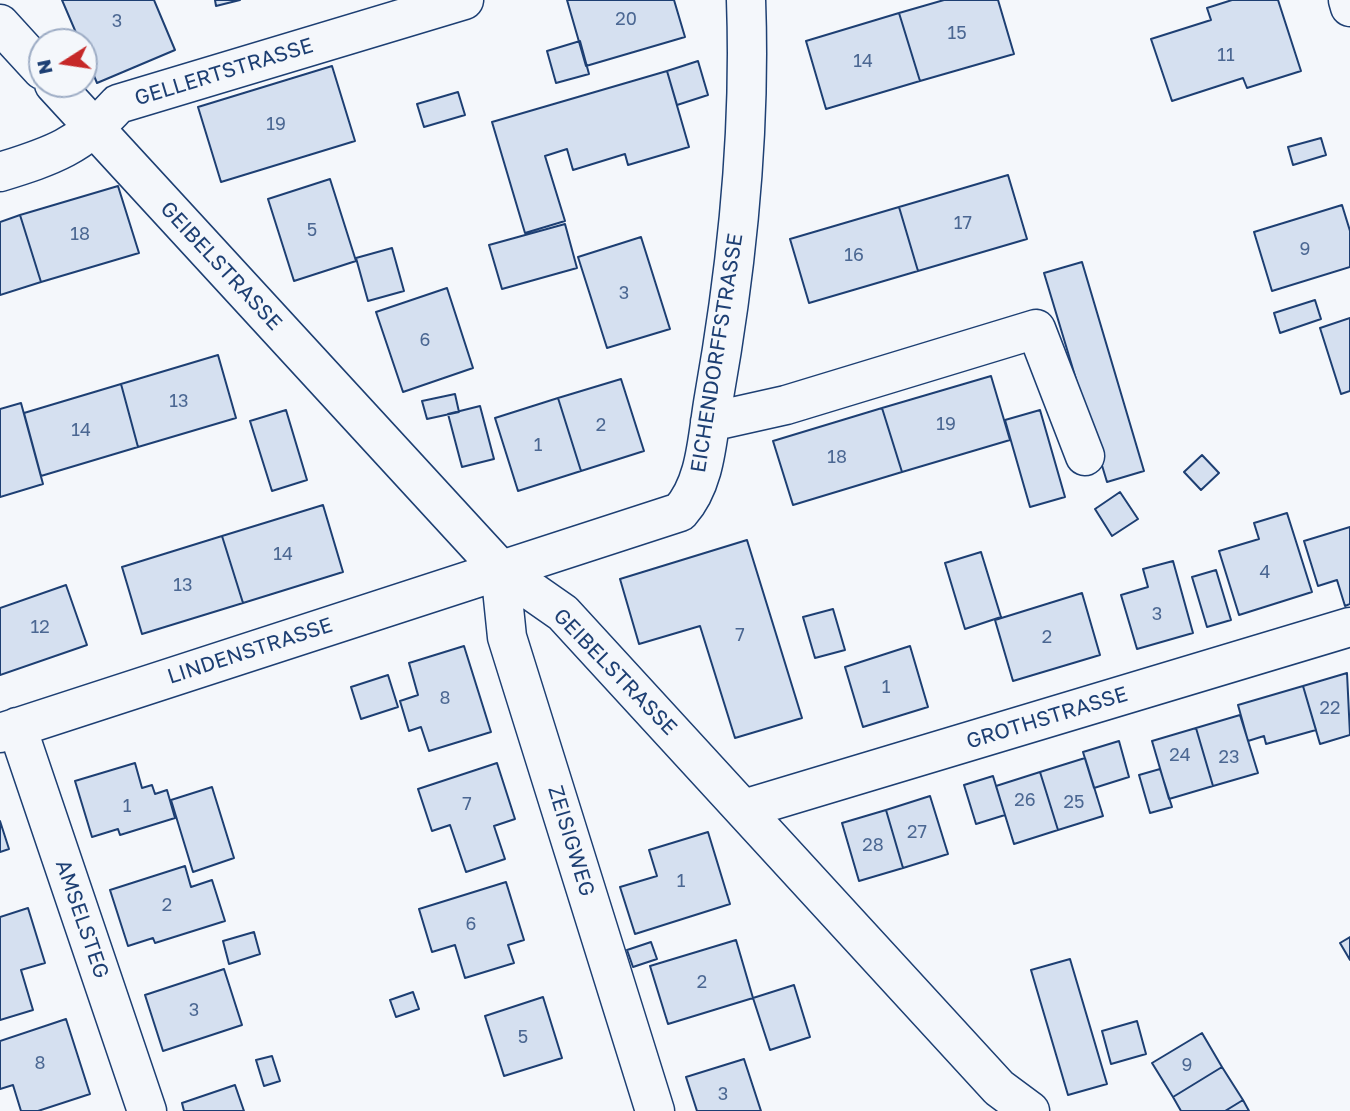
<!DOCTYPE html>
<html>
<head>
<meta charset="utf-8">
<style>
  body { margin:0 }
  #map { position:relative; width:1350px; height:1111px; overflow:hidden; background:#f4f7fb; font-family:"Golos Text",sans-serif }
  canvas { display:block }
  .north { position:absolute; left:28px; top:28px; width:70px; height:70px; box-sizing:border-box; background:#f4f7fb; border:2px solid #9eadc5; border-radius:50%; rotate:258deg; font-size:19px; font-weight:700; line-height:28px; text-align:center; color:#1d3f73 }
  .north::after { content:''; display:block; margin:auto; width:24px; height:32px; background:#c62828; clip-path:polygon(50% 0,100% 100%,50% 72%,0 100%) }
</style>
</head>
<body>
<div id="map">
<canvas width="1350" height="1111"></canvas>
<div class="north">N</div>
</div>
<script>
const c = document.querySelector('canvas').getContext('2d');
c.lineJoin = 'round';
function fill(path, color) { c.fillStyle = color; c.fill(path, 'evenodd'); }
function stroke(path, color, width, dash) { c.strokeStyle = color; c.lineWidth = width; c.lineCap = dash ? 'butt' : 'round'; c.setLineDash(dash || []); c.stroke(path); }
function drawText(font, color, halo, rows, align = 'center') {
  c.font = font + ' "Golos Text",sans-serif'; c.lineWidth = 5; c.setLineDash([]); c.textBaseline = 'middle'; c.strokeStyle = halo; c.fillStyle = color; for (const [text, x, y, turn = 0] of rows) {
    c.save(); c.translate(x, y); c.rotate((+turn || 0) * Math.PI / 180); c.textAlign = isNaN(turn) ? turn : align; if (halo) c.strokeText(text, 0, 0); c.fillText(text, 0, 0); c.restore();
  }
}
const building = new Path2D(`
  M 62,0 L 154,0 L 175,50 L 97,83 L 84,52 L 84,42 L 80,42 Z
  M 215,0 L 240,0 L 216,6 Z
  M 567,0 L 674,0 L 685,37 L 586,66 Z
  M 944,0 L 998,0 L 1014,54 L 920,81 L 899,13 Z
  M 1232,0 L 1278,0 L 1301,71 L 1247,88 L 1243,78 L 1172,101 L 1151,39 L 1211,20 L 1207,8 Z
  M 899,13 L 920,81 L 826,109 L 806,41 Z
  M 580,41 L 589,74 L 556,83 L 547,51 Z
  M 698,61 L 708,95 L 677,105 L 667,71 Z
  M 332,66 L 355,141 L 221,182 L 198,107 Z
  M 667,71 L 689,147 L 628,165 L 625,154 L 573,170 L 567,149 L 545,156 L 565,221 L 525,233 L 492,122 Z
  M 458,92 L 465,115 L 424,127 L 417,104 Z
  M 1321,138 L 1326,155 L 1293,165 L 1288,147 Z
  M 1008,175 L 1027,239 L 918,271 L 899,207 Z
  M 330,179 L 356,261 L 294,281 L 268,199 Z
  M 118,186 L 139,253 L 41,282 L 20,215 Z
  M 1342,205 L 1350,231 L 1350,267 L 1272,291 L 1254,232 Z
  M 899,207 L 918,271 L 809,303 L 790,239 Z
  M 20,215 L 41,282 L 0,295 L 0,222 Z
  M 565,224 L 577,268 L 502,289 L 489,245 Z
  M 641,237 L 670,329 L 607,348 L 578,257 Z
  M 392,248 L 404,291 L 368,301 L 356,258 Z
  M 1082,262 L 1144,471 L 1107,482 L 1044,273 Z
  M 447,288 L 473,368 L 403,392 L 376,312 Z
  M 1315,300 L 1321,319 L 1280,333 L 1274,313 Z
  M 1350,318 L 1350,391 L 1341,394 L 1320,328 Z
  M 218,355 L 236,418 L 138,447 L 121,384 Z
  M 991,376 L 1010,440 L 902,472 L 882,408 Z
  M 621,379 L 644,451 L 581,471 L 558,398 Z
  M 121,384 L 138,447 L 41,476 L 24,413 Z
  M 455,394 L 459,412 L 427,419 L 422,401 Z
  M 558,398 L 581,471 L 518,491 L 495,418 Z
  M 21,403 L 43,484 L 0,497 L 0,409 Z
  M 480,406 L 494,459 L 462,467 L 448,414 Z
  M 882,408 L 902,472 L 793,505 L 773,441 Z
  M 286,410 L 307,480 L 272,491 L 250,421 Z
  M 1040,410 L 1065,497 L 1030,507 L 1005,420 Z
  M 1202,455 L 1219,473 L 1201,490 L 1184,472 Z
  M 1120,492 L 1138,519 L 1112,536 L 1095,509 Z
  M 323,505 L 343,572 L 243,603 L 222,536 Z
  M 1287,513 L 1312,592 L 1239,615 L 1219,551 L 1259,539 L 1254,523 Z
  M 1350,527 L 1350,604 L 1345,606 L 1337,580 L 1318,586 L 1304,541 Z
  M 222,536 L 243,603 L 142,634 L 122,567 Z
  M 747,540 L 802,718 L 735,738 L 700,626 L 639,644 L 620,579 Z
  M 981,552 L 1001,617 L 965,629 L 945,563 Z
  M 1173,561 L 1193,633 L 1137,649 L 1121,595 L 1148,587 L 1143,569 Z
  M 1216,570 L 1231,620 L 1207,627 L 1192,577 Z
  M 66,585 L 87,645 L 0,675 L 0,608 Z
  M 1082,593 L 1100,655 L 1013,681 L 995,620 Z
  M 833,609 L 845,650 L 815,658 L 803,617 Z
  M 464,646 L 491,732 L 429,751 L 421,727 L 409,731 L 400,701 L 418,695 L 409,663 Z
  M 910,646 L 928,707 L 863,727 L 845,667 Z
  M 1347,673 L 1350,735 L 1320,744 L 1303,686 Z
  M 388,675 L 398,707 L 361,719 L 351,687 Z
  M 1303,686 L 1316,730 L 1266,744 L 1264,736 L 1248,741 L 1238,705 Z
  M 1240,715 L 1258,773 L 1213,786 L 1196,728 Z
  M 1196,728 L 1213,786 L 1169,799 L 1152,741 Z
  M 1119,741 L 1129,777 L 1094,788 L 1083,752 Z
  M 1085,758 L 1103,816 L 1058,830 L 1040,772 Z
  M 135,763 L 142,788 L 152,785 L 155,794 L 167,790 L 175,818 L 120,835 L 118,829 L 92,837 L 75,781 Z
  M 497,763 L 515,819 L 494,826 L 505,859 L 466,872 L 450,825 L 432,831 L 418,789 Z
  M 1160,769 L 1172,807 L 1150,813 L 1139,775 Z
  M 1040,772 L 1058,830 L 1014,844 L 996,786 Z
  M 993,776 L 1005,815 L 976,824 L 964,785 Z
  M 212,787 L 234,858 L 193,872 L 171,800 Z
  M 930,796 L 948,854 L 903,868 L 886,810 Z
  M 886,810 L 903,868 L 859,881 L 842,823 Z
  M 0,821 L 9,849 L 0,852 Z
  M 708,832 L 730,904 L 635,934 L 620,887 L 657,876 L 649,850 Z
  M 185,866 L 191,887 L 212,880 L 225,921 L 155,943 L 153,938 L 128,946 L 110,890 Z
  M 506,882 L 524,940 L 508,945 L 514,963 L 465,978 L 455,945 L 432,952 L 419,909 Z
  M 28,908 L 45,963 L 21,970 L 33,1010 L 0,1020 L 0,917 Z
  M 254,932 L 260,954 L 229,964 L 223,941 Z
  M 1350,937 L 1350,960 L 1340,943 Z
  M 736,940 L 753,998 L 668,1024 L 650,966 Z
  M 651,942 L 657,959 L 633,967 L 627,950 Z
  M 1070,959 L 1107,1084 L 1068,1095 L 1031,970 Z
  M 224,969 L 242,1025 L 163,1051 L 145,995 Z
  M 794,985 L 810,1037 L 770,1050 L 753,998 Z
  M 413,992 L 419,1009 L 396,1017 L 390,1000 Z
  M 543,997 L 562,1058 L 504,1076 L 485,1016 Z
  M 66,1019 L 90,1094 L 38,1111 L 21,1111 L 13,1085 L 0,1089 L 0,1041 Z
  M 1137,1021 L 1146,1054 L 1111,1064 L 1102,1031 Z
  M 1202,1033 L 1222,1067 L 1173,1097 L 1152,1063 Z
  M 272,1056 L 280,1081 L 264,1086 L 256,1060 Z
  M 744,1059 L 761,1111 L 697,1111 L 686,1077 Z
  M 1222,1067 L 1243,1100 L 1225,1111 L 1181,1111 L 1173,1097 Z
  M 235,1085 L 244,1111 L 184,1111 L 182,1103 Z
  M 1243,1100 L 1249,1111 L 1225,1111 Z`);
fill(building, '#d5e0f0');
stroke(building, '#1d3f73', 2);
const minor = new Path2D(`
  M 1348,0 L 1350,7
  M 0,24 L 42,70
  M 54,84 L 500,569 L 563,613 L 999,1088 L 1030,1111
  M 0,172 C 52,156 81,146 118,104 L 464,0
  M 710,422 L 786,405 L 1036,329 L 1085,456
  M 500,569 L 507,637 L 655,1111
  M 17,727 L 147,1111
  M 0,733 L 680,512 C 707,482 707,436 714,397 C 737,267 751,133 746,0
  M 744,809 L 1350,627`);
stroke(minor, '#1d3f73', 41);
stroke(minor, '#f4f7fb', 38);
drawText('18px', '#4b6792', null, [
  ["20",626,19],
  ["3",117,21],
  ["15",957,33],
  ["11",1226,55],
  ["14",863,61],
  ["19",276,124],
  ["17",963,223],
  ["5",312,230],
  ["18",80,234],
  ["9",1305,249],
  ["16",854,255],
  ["3",624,293],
  ["6",425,340],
  ["13",179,401],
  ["19",946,424],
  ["2",601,425],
  ["14",81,430],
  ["1",538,445],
  ["18",837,457],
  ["14",283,554],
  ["4",1265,572],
  ["13",183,585],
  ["3",1157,614],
  ["12",40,627],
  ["7",740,635],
  ["2",1047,637],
  ["1",886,687],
  ["8",445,698],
  ["22",1330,708],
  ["24",1180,755],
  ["23",1229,757],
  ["26",1025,800],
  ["25",1074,802],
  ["7",467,804],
  ["1",127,806],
  ["27",917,832],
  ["28",873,845],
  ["1",681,881],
  ["2",167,905],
  ["6",471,924],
  ["2",702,982],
  ["3",194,1010],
  ["5",523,1037],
  ["8",40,1063],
  ["9",1187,1065],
  ["3",723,1094]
]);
drawText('21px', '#1d3f73', '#f4f7fb', [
  ["GELLERTSTRASSE",224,72,-17],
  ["GEIBELSTRASSE",221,266,47],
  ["EICHENDORFFSTRASSE",717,353,-81],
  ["LINDENSTRASSE",250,651,-18],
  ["GEIBELSTRASSE",615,672,46],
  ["GROTHSTRASSE",1047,718,-17],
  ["ZEISIGWEG",571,841,73],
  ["AMSELSTEG",82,919,71]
]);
</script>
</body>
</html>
